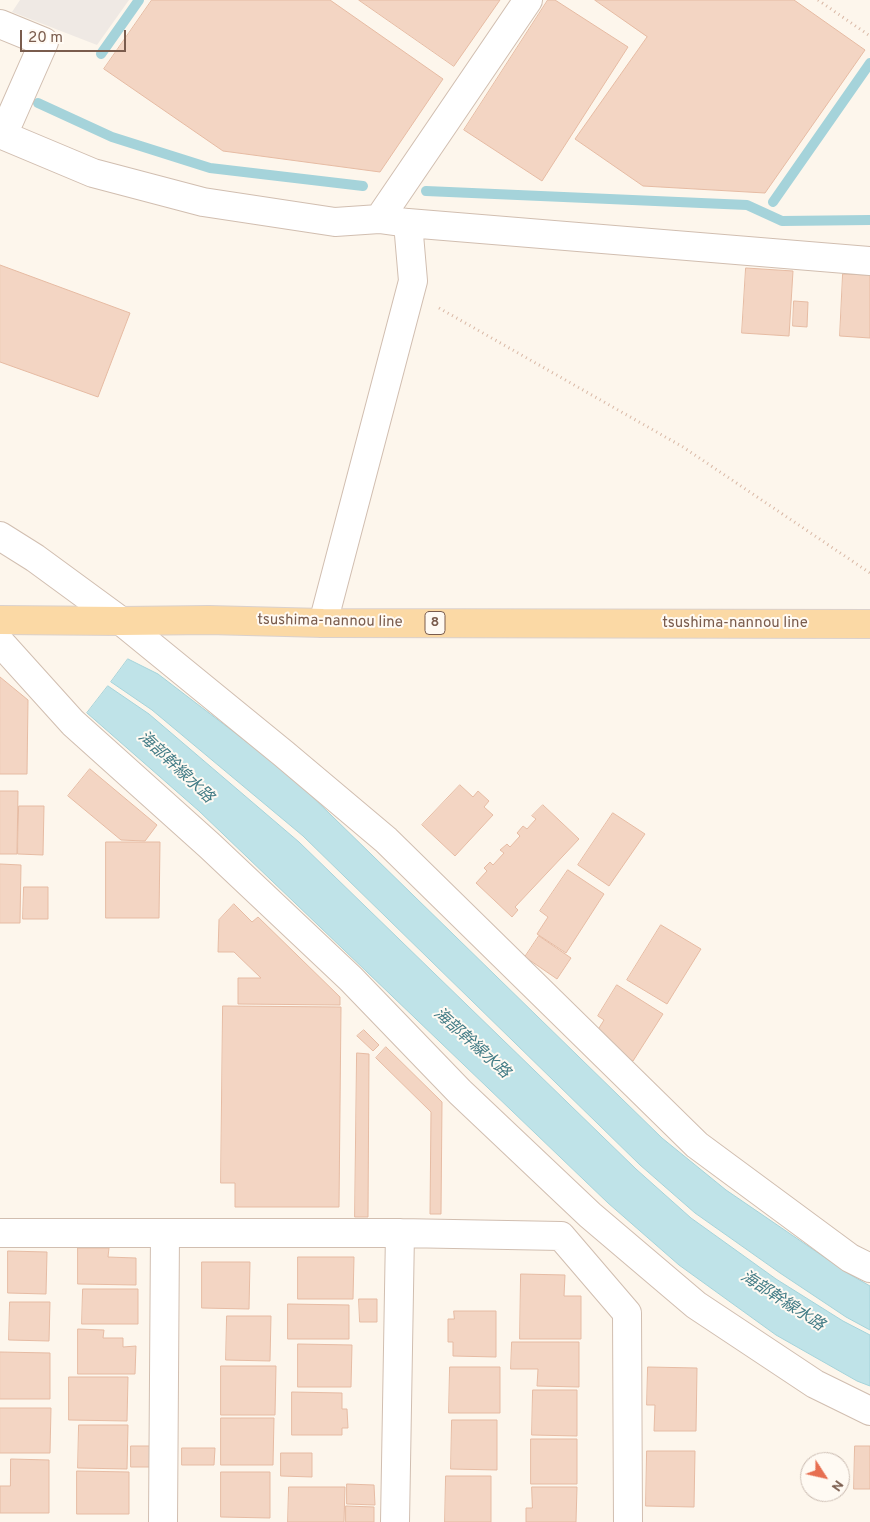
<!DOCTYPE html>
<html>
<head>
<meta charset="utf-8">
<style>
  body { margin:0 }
  #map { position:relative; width:870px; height:1522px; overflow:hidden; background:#fdf6ec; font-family:Overpass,sans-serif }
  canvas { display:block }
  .north { position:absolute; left:800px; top:1452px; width:50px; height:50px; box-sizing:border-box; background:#fffaf3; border:1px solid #cabbb1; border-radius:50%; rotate:125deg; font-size:14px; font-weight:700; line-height:20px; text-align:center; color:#7a5c4d }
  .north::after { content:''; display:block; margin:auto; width:18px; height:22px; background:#e76f51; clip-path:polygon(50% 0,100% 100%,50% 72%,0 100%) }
  .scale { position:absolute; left:20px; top:30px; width:106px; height:22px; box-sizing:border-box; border:2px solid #7a5c4d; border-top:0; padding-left:6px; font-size:15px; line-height:18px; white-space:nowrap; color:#7a5c4d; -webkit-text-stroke:4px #fffaf3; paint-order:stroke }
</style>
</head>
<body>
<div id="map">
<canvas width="870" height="1522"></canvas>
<div class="north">N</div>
<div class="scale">20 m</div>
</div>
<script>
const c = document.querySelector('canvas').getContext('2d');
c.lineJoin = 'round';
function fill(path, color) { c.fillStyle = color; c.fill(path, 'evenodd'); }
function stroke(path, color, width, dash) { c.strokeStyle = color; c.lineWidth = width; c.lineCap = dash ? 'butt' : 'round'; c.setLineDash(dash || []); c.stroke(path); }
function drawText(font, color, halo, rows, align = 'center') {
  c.font = font + ' Overpass,"Noto Sans JP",sans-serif'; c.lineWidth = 4; c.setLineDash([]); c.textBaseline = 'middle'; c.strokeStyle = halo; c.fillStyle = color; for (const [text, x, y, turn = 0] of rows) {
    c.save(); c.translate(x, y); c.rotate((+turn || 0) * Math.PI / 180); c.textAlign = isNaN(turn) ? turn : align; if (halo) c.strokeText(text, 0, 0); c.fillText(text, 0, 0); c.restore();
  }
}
fill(new Path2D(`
  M 20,0 L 129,0 L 97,45 L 12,12 Z`), '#efe9e4');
const water = new Path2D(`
  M 128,659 L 158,674 L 290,775 L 662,1138 L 726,1190 L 849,1274 L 870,1286 L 870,1330 L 846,1317 L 780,1273 L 695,1213 L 640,1165 L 303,836 L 152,710 L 111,682 Z
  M 108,686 L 149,714 L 299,842 L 636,1169 L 691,1218 L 776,1279 L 843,1321 L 870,1335 L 870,1386 L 857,1381 L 776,1335 L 679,1265 L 608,1203 L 199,811 L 87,713 Z`);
fill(water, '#bfe3e8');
stroke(water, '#a5d3da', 1);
stroke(new Path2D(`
  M 101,54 L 139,0
  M 38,103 L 112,137 L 210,168 L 363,186
  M 426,191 L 747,205 L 782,221 L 870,220
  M 773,202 L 870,63`), '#a5d3da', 10);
const building = new Path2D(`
  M 152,0 L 330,0 L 443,79 L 380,172 L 223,151 L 104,69 Z
  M 359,0 L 500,0 L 454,66 Z
  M 548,0 L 555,0 L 628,47 L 542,181 L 464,130 Z
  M 595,0 L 794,0 L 865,50 L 765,193 L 643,186 L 575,139 L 647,37 Z
  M 0,265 L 130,313 L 98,397 L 0,362 Z
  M 746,268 L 793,271 L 789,336 L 742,333 Z
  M 843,274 L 870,275 L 870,338 L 840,336 Z
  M 794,301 L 808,302 L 807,327 L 793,326 Z
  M 0,677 L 28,700 L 27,774 L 0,774 Z
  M 90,769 L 157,825 L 145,841 L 121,840 L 68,796 Z
  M 460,785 L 473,797 L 478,791 L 489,801 L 484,807 L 493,815 L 455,856 L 422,825 Z
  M 0,791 L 18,791 L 17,854 L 0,854 Z
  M 543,805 L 579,839 L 515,907 L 518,910 L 512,917 L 476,883 L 487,871 L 484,868 L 490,862 L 493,865 L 504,853 L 500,850 L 507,844 L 510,847 L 520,836 L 517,833 L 523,826 L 527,829 L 536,819 L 532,816 Z
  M 19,806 L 44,806 L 43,855 L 18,854 Z
  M 613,813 L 645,834 L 609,886 L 578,865 Z
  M 106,842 L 160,842 L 159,918 L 106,918 Z
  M 0,864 L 21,865 L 20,923 L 0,923 Z
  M 568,870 L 604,894 L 566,953 L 537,934 L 548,917 L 540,911 Z
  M 24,887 L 48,887 L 48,919 L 23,919 Z
  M 234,904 L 252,922 L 258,917 L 340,997 L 340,1005 L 238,1004 L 238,978 L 261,978 L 234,952 L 218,952 L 219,920 Z
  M 661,925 L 701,949 L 667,1004 L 627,980 Z
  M 539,936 L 571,958 L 557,979 L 525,957 Z
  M 617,985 L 663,1014 L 633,1061 L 594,1036 L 604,1020 L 598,1016 Z
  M 223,1006 L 341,1007 L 339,1207 L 235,1207 L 235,1183 L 221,1183 Z
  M 364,1030 L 379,1045 L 373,1051 L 357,1036 Z
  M 386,1047 L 442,1102 L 441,1214 L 430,1214 L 431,1112 L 376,1058 Z
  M 357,1053 L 369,1054 L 368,1217 L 355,1217 Z
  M 78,1248 L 109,1248 L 108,1257 L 136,1258 L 136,1285 L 78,1284 Z
  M 8,1251 L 47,1252 L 46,1294 L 8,1293 Z
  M 298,1257 L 354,1257 L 353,1299 L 298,1299 Z
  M 202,1262 L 250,1262 L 249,1309 L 202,1308 Z
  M 521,1274 L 565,1275 L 564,1296 L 581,1296 L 581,1339 L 520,1339 Z
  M 83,1289 L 138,1289 L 138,1324 L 82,1324 Z
  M 359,1299 L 377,1299 L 377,1322 L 360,1322 Z
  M 10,1302 L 50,1302 L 49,1341 L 9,1340 Z
  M 288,1304 L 349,1305 L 349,1339 L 288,1339 Z
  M 454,1311 L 496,1311 L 496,1357 L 453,1356 L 453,1342 L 448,1342 L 448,1319 L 454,1319 Z
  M 227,1316 L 271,1316 L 270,1361 L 226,1360 Z
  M 78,1329 L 104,1330 L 103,1338 L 123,1338 L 123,1347 L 136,1346 L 135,1374 L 78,1374 Z
  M 512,1342 L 579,1342 L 579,1387 L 537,1386 L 538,1369 L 511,1369 Z
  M 298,1344 L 352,1345 L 351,1387 L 298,1387 Z
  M 0,1352 L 50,1353 L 50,1399 L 0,1399 Z
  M 221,1366 L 276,1366 L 275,1415 L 221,1415 Z
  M 450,1367 L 500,1367 L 500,1413 L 449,1413 Z
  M 648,1367 L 697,1368 L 696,1431 L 654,1431 L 655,1405 L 647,1405 Z
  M 69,1377 L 128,1377 L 127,1421 L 69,1420 Z
  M 533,1390 L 577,1390 L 577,1436 L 532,1435 Z
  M 292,1392 L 342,1393 L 342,1409 L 347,1409 L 348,1428 L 342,1428 L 342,1435 L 292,1435 Z
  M 0,1408 L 51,1408 L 50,1453 L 0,1453 Z
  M 221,1418 L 274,1418 L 273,1465 L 221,1465 Z
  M 452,1420 L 497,1420 L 497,1470 L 451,1469 Z
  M 79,1425 L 128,1425 L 127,1469 L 78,1468 Z
  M 531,1439 L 577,1439 L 577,1484 L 531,1484 Z
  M 131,1446 L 151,1446 L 151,1467 L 131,1467 Z
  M 855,1446 L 870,1446 L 870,1489 L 854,1489 Z
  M 182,1448 L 215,1448 L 214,1465 L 182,1465 Z
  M 647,1451 L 695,1451 L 694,1507 L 646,1506 Z
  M 281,1453 L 312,1453 L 312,1477 L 281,1476 Z
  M 11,1459 L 49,1460 L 49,1513 L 0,1513 L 0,1486 L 10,1486 Z
  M 77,1471 L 129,1472 L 129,1514 L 77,1514 Z
  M 221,1472 L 270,1472 L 270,1518 L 221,1517 Z
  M 446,1476 L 491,1476 L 491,1522 L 445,1522 Z
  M 347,1484 L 374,1485 L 375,1505 L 347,1504 Z
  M 289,1487 L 345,1487 L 344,1522 L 288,1522 Z
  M 532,1487 L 577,1487 L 576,1522 L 526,1522 L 526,1508 L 532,1508 Z
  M 346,1506 L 374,1507 L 374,1522 L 346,1522 Z`);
fill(building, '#f3d5c3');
stroke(building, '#e6bba3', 1);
const minor = new Path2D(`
  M 0,24 L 44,42 L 3,135
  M 0,134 L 93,173 L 203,202 L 335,222 L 379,219 L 408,223 L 413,281 L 323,623
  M 379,219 L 528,0
  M 408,223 L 870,261
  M 0,536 L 35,558 L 121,621 L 284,754 L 386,840 L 697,1145 L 850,1258 L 870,1268
  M 0,642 L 73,723 L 210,846 L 351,979 L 460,1092 L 590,1215 L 696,1305 L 815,1384 L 870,1411
  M 0,1233 L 400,1233 L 561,1236 L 627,1313 L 628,1522
  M 163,1522 L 165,1233
  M 395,1522 L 400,1233`);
const major = new Path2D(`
  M 0,620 L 121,621 L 209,620 L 323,623 L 870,624`);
stroke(minor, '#d1beb0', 30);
stroke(major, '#dad1cd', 30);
stroke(new Path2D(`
  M 818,0 L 870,36
  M 439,308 L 683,447 L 870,573`), '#d9b8a5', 3, [1, 4]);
stroke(minor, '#fff', 28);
stroke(major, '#fbd9a5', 28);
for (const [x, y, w] of [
  [435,623,20]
]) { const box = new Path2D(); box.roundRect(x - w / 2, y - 11.5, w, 23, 4); c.fillStyle = '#fffaf3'; c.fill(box); stroke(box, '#7a5c4d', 1); }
drawText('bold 14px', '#7a5c4d', null, [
  ["8",435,623]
]);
drawText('15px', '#7a5c4d', '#fffaf3', [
  ["tsushima-nannou line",330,622,1],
  ["tsushima-nannou line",735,624]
]);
drawText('italic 16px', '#437c86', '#fffaf3', [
  ["海部幹線水路",175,768,43],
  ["海部幹線水路",471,1044,42],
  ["海部幹線水路",782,1302,33]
]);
</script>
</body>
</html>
